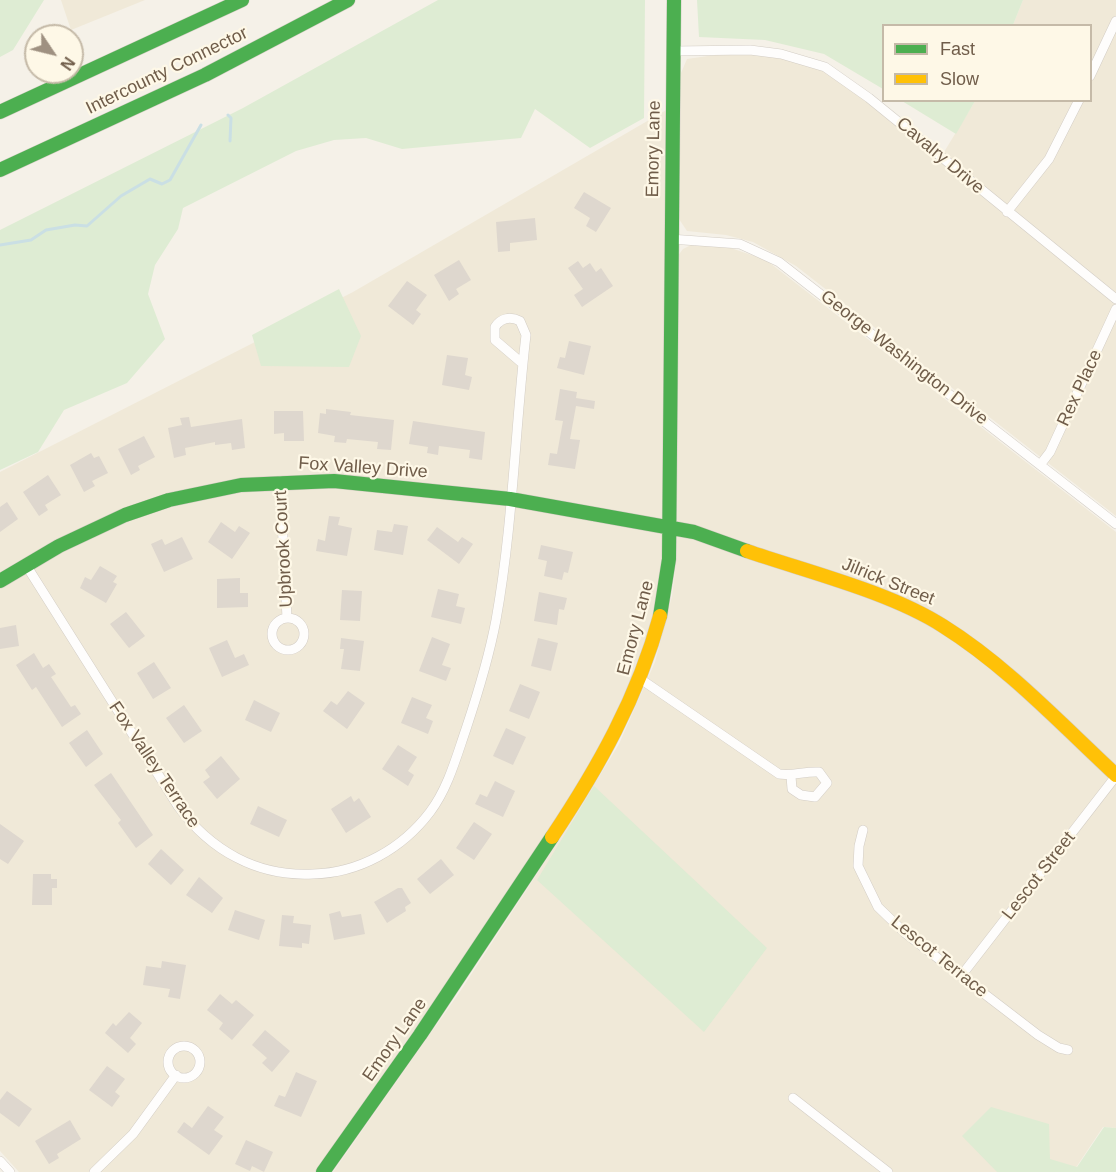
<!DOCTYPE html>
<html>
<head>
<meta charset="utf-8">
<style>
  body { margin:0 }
  #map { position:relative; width:1116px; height:1172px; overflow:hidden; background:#f5f1e8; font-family:Arial,sans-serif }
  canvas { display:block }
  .legend { position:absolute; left:882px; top:24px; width:210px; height:78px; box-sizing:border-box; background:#fef8e7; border:2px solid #c5baa8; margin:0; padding:8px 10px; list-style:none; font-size:18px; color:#705d4a }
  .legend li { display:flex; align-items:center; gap:12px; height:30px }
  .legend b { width:30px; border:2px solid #c5baa8 }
  .north { position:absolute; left:24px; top:24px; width:60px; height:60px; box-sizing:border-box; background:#fef8e7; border:2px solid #c5baa8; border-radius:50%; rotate:125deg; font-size:16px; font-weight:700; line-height:24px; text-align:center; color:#705d4a }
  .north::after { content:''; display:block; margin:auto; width:21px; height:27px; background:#9f9181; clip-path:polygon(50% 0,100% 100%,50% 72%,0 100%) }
</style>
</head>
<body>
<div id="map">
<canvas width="1116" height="1172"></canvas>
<ul class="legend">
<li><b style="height:8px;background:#4caf50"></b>Fast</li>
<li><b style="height:8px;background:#ffc107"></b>Slow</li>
</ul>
<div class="north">N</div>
</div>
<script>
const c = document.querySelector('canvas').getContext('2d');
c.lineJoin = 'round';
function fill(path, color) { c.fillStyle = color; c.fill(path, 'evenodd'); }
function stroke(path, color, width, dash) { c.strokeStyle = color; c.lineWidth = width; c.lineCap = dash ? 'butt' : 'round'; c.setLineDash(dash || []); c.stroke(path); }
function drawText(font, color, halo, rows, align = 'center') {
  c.font = font + ' Arial,sans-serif'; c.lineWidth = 4.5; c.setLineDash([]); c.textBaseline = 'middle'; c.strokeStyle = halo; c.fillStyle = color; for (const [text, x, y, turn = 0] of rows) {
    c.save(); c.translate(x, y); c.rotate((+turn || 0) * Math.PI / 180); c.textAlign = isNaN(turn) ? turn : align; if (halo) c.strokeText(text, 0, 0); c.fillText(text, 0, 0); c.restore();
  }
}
fill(new Path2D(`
  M 61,0 L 145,0 L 71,30 Z
  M 1023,0 L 1116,0 L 1116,516 L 796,266 L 753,242 L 726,235 L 687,231 L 679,219 L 681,73 L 687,59 L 750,50 L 825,67 L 941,157 L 975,101 L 1090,100 L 1090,26 L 1013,25 Z
  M 668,109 L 663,584 L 650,641 L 608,740 L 441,998 L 317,1172 L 19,1172 L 0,1151 L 0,472 L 353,292 Z
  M 691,245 L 725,246 L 766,260 L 1116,532 L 1116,1128 L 1103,1127 L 1073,1172 L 333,1172 L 459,993 L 575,816 L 619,744 L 655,662 L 672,596 L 677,555 L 677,257 L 683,249 Z`), '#f0e9d8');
fill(new Path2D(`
  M 0,0 L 44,0 L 13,50 L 0,57 Z
  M 438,0 L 645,0 L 644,118 L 590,148 L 535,109 L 521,138 L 402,149 L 366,138 L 334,140 L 296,151 L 183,208 L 178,229 L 155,265 L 148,294 L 165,339 L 127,383 L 64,410 L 38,452 L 0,470 L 0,230 L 243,108 Z
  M 697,0 L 1023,0 L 1013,25 L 884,26 L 883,89 L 824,54 L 765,40 L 699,37 Z
  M 902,101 L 975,101 L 956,134 Z
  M 339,289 L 361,336 L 349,367 L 261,366 L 252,335 Z
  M 594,786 L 767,948 L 704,1032 L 537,880 Z
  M 991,1107 L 1049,1124 L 1050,1159 L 1077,1167 L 1104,1127 L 1116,1128 L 1116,1172 L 997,1172 L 962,1136 Z`), '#deecd3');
stroke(new Path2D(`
  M 228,115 L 231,118 L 230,141
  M 0,245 L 31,240 L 46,230 L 75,225 L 87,226 L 121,196 L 150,179 L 162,184 L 170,180 L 201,125`), '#cadfe4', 3);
fill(new Path2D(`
  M 584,192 L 611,208 L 596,232 L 586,226 L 590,218 L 574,208 Z
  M 535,218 L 537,240 L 510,243 L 510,251 L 498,252 L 496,222 Z
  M 459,260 L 471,280 L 456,289 L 459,294 L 449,301 L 434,275 Z
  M 578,261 L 583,268 L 590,263 L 596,272 L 601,268 L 613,286 L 582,307 L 574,295 L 583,289 L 568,268 Z
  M 407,281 L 427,295 L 416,310 L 421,314 L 413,325 L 388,306 Z
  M 569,341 L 591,346 L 584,375 L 557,368 L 560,357 L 565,358 Z
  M 447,355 L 468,358 L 465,375 L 472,377 L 469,390 L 442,385 Z
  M 560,389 L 577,392 L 576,398 L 595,401 L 594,409 L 576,406 L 570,439 L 580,440 L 575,469 L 548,465 L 550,453 L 557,454 L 563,421 L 555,420 Z
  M 326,409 L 351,412 L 350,415 L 394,420 L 391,450 L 377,449 L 378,442 L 347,439 L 346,443 L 334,442 L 335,436 L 318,433 L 320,413 L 326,414 Z
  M 274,411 L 303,411 L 304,441 L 284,441 L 284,433 L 274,434 Z
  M 189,417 L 191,427 L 242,419 L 245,448 L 232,450 L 231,443 L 215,445 L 215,442 L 185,448 L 186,455 L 174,458 L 168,428 L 182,425 L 180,418 Z
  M 413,421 L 485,432 L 482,460 L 469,458 L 470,450 L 439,446 L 438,455 L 427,453 L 428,447 L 409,444 Z
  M 144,436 L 155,457 L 138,466 L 140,470 L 131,475 L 118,449 Z
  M 91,453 L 94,458 L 99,456 L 108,473 L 92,481 L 95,486 L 84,492 L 70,465 Z
  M 48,475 L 61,495 L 45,505 L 48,510 L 39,516 L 23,492 Z
  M 7,502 L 18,519 L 0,532 L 0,507 Z
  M 329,516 L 340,517 L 338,525 L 352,528 L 347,556 L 316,551 L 318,539 L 325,541 Z
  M 221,522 L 235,532 L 239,526 L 250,533 L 232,559 L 208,542 Z
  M 394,524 L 408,526 L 403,555 L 374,550 L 377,530 L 392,532 Z
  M 437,527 L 458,542 L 462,537 L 473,544 L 459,564 L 427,540 Z
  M 182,537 L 193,559 L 164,572 L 151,544 L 162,539 L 165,545 Z
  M 541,545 L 573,552 L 568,573 L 564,572 L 562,580 L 544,576 L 547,561 L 538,559 Z
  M 100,566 L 117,576 L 113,582 L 117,584 L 106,603 L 80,588 L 85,577 L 91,580 Z
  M 240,578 L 240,593 L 248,593 L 248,607 L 217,608 L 217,579 Z
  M 438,589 L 459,594 L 456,606 L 465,608 L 461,624 L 431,617 Z
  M 342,590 L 362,591 L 360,621 L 340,620 Z
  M 539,592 L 567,598 L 564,610 L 559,609 L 557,625 L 534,621 Z
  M 126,612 L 145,636 L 129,648 L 110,624 Z
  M 16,625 L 19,646 L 0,649 L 0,628 Z
  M 432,637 L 450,644 L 442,665 L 451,668 L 446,681 L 419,671 Z
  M 341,638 L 364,641 L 360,671 L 341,669 L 344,649 L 340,649 Z
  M 538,638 L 558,643 L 551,671 L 531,666 Z
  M 227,640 L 235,658 L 244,654 L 249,665 L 222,677 L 209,648 Z
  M 34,653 L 43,668 L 49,664 L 56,674 L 51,677 L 71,707 L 75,705 L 81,714 L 62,727 L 36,687 L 32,690 L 16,665 Z
  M 154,662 L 171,688 L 153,699 L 137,673 Z
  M 520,684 L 540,692 L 529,719 L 509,711 Z
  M 348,691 L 365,703 L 347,729 L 323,711 L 331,701 L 337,705 Z
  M 412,697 L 432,705 L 426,718 L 433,721 L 428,734 L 401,723 Z
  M 254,700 L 280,713 L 271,732 L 245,720 Z
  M 184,705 L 202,731 L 184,743 L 166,718 Z
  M 506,728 L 526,737 L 513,765 L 493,756 Z
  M 87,730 L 103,754 L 86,767 L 69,743 Z
  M 398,745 L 417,757 L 408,771 L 414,775 L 408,786 L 382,769 Z
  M 221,756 L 240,779 L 217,799 L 203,782 L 210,777 L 205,770 Z
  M 111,773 L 153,835 L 136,848 L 118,823 L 121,820 L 94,785 Z
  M 495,781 L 515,791 L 503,817 L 475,804 L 480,794 L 487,797 Z
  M 351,796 L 354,802 L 359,798 L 371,817 L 346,833 L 331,809 Z
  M 258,806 L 287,820 L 279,837 L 250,824 Z
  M 474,822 L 492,834 L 474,860 L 456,848 Z
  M 0,824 L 24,841 L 8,864 L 0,859 Z
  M 161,849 L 184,870 L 171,885 L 148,864 Z
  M 441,859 L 454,875 L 430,894 L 417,879 Z
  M 33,874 L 51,874 L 51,879 L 57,879 L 57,888 L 52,888 L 52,905 L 32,905 Z
  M 199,877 L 223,898 L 212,913 L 186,895 Z
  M 398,888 L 402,888 L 411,903 L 405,907 L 406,911 L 387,923 L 374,902 Z
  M 235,910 L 265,920 L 259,940 L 228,930 Z
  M 340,911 L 342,917 L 361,914 L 365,934 L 334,940 L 329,914 Z
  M 282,915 L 294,916 L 293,923 L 311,925 L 309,944 L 302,943 L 302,948 L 279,946 Z
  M 162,961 L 186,965 L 180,999 L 168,997 L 170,989 L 143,985 L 146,966 L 161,968 Z
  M 220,994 L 232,1004 L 236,1000 L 254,1015 L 232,1040 L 219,1029 L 223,1023 L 207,1010 Z
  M 129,1012 L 142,1023 L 130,1038 L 136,1044 L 128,1053 L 105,1033 L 113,1023 L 116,1026 Z
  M 265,1030 L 290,1051 L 272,1072 L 262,1063 L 267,1058 L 252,1045 Z
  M 107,1066 L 125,1079 L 115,1092 L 120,1096 L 112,1107 L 89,1090 Z
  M 296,1072 L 317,1081 L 301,1117 L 274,1106 L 279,1095 L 285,1097 Z
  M 7,1091 L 32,1109 L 19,1127 L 0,1113 L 0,1100 Z
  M 208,1106 L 224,1117 L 214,1130 L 223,1136 L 209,1155 L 177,1132 L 184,1122 L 192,1128 Z
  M 70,1120 L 81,1139 L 57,1154 L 59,1158 L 49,1164 L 35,1141 Z
  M 246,1140 L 273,1152 L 264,1172 L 252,1166 L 250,1171 L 235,1164 Z`), '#ded7ce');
const street = new Path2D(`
  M 674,51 L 750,50 L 781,54 L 825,67 L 869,98 L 1116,299
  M 1090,76 L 1116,21
  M 1007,212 L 1049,159 L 1079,100
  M 670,239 L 740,244 L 779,262 L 1116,524
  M 1040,465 L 1050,452 L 1116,309
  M 280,481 L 287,618
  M 26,565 L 178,806 C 210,850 257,877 313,874 C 359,873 402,849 430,812 C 448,788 456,758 466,729 C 478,693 489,657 496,620 C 513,526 515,429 526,335 L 520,321 C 510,316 501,318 495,327 L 495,340 L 523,364
  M272 634a16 16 0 1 1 32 0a16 16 0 1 1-32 0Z
  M 642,680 L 779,774 C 793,776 805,771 819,772 L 827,783 L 815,797 L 801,795 L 792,789 L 791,776
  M 863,830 L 859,846 L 858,866 L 878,907 L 905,933 L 1038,1035 L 1059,1048 L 1068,1050
  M 961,976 L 1116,776
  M168 1062a16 16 0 1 1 32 0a16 16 0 1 1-32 0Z
  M 793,1098 L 888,1172
  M 0,1161 L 10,1172
  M 94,1172 L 133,1134 L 176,1075`);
const fast = new Path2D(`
  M 0,112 L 242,0
  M 0,170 L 205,75 L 348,0
  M 0,581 L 59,546 L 125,515 L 169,500 L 241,485 L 334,481 L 510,499 L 694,532 L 747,551
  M 660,616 L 669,559 L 674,0
  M 323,1172 L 420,1035 L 552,837`);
const slow = new Path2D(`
  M 747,551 C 808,572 890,592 943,626 C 1007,666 1061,724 1116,775
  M 552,837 C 598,768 638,697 660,616`);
stroke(street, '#d3cdc5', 10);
stroke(fast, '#d3cdc3', 15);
stroke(slow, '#d3cdc3', 15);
stroke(street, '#fefdfc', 9);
stroke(fast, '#4caf50', 14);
stroke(slow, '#ffc107', 14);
drawText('18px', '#705d4a', '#fef8e7', [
  ["Intercounty Connector",167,71,-26],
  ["Emory Lane",654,149,-89],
  ["Cavalry Drive",940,156,40],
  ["George Washington Drive",904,358,38],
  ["Rex Place",1080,388,-65],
  ["Fox Valley Drive",363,468,4],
  ["Upbrook Court",284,549,-93],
  ["Jilrick Street",888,582,22],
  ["Emory Lane",636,628,-75],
  ["Fox Valley Terrace",154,765,56],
  ["Lescot Street",1039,876,-52],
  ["Lescot Terrace",939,957,39],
  ["Emory Lane",395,1040,-55]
]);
</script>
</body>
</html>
